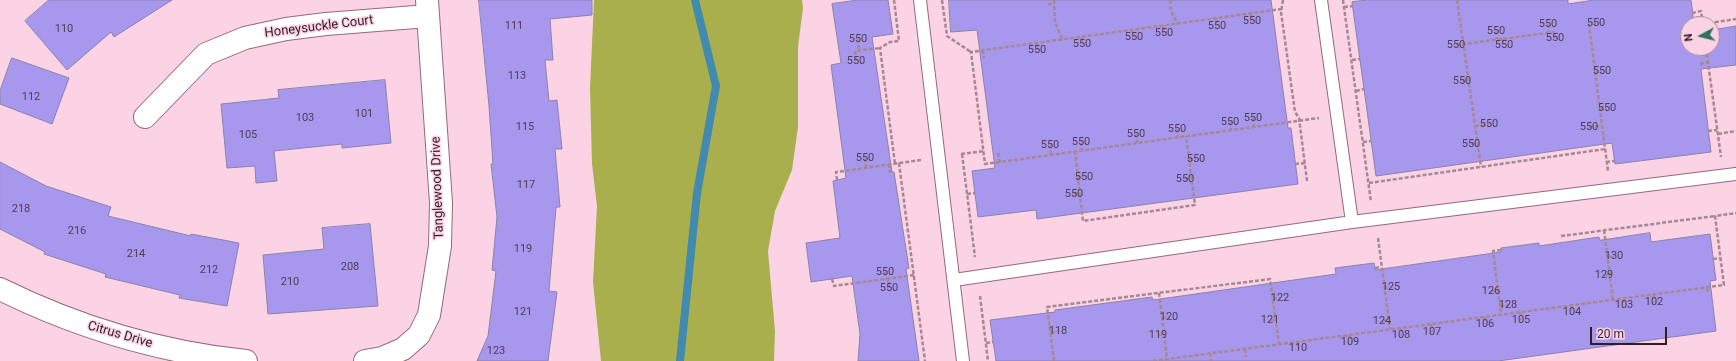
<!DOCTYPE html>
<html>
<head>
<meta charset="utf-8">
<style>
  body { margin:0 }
  #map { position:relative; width:1736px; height:361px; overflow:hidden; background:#fcd3e4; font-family:Roboto,sans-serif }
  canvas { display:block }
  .north { position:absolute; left:1680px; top:16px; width:40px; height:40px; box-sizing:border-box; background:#fcd3e4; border:1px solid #aa8b98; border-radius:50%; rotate:263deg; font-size:11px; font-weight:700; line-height:16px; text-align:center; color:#301e26 }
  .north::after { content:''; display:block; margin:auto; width:14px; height:18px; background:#31705d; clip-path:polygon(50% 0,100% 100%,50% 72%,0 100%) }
  .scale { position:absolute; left:1590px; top:327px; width:77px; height:18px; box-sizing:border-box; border:2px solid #301e26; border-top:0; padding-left:5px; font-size:12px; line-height:14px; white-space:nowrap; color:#301e26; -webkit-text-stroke:3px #fcd3e4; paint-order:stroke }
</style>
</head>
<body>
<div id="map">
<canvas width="1736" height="361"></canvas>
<div class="north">N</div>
<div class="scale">20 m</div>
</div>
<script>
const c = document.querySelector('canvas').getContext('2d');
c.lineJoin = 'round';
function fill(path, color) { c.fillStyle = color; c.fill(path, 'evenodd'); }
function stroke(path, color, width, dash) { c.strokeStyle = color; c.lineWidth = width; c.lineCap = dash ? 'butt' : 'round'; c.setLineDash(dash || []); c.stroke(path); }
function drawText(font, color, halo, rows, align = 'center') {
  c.font = font + ' Roboto,sans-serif'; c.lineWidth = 3; c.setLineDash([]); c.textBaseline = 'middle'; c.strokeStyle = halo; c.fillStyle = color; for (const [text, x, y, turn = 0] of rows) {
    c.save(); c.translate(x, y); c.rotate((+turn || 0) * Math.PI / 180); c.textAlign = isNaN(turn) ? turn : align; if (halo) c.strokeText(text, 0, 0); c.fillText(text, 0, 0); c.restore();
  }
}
fill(new Path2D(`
  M 594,0 L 802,0 L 803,8 L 798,47 L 798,127 L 792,170 L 775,211 L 768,251 L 775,331 L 774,361 L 601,361 L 593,282 L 597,206 L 592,164 L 590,88 Z`), '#aaaf4d');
stroke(new Path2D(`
  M 680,361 L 697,193 L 716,86 L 695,0`), '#438aaf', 8);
const building = new Path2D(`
  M 49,0 L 172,0 L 114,37 L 111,32 L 67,70 L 25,21 Z
  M 479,0 L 592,0 L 592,15 L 550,19 L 553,60 L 545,60 L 549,101 L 557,100 L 562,149 L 555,149 L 560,207 L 556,207 L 549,291 L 557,292 L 548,361 L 477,361 L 488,336 L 496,271 L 492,270 L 497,217 L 491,164 L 493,164 L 489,106 Z
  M 858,0 L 888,0 L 893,34 L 872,37 L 892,172 L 894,172 L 903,230 L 909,268 L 906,269 L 919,361 L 858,361 L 860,334 L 852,276 L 811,282 L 806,243 L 840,238 L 833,181 L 846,178 L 831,65 L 841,63 L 832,4 Z
  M 949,0 L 1271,0 L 1288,128 L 1291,128 L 1298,184 L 1037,219 L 1036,210 L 978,217 L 972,171 L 995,168 L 977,30 L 951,32 Z
  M 1368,0 L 1568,0 L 1568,4 L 1594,0 L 1691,0 L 1694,24 L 1688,24 L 1688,48 L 1712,48 L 1712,30 L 1736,26 L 1736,65 L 1701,69 L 1711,152 L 1615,164 L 1612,143 L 1376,176 L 1352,2 Z
  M 12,58 L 69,78 L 52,124 L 0,104 L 0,91 Z
  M 385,80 L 391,143 L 342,148 L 342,144 L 274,151 L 277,181 L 256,183 L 255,166 L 227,168 L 221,104 L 279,98 L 278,90 Z
  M 0,162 L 46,186 L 111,207 L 108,216 L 191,236 L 191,234 L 239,243 L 227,306 L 179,298 L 180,295 L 105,277 L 106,274 L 44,254 L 45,252 L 0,229 Z
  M 370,224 L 378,306 L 268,314 L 263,255 L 324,249 L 322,228 Z
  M 1650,233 L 1651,242 L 1710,234 L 1716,280 L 1710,281 L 1716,331 L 1498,361 L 996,361 L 990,320 L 1055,312 L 1055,310 L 1092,305 L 1152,297 L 1153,300 L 1336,274 L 1335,268 L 1374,263 L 1375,270 L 1501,252 L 1501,248 L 1539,243 L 1539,246 L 1599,237 L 1600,240 Z`);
fill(building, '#a898ed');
stroke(building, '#8982ac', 1);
const service = new Path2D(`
  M 920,0 L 963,361
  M 1321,0 L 1352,222
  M 954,280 L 1352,222 L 1736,174`);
const minor = new Path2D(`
  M 145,117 L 206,54 L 245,38 L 286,29 L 326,24 L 428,16
  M 0,289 C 77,327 160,352 246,361
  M 365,361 L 382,358 L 403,349 L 419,335 L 429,315 L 440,246 L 441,203 L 427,0`);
stroke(service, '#95697c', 14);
stroke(minor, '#95697c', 24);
stroke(new Path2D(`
  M 894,0 L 899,41 L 890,42 L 880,48 L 895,164
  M 942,0 L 947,36 L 971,52
  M 1054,0 L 1055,22 L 1062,39
  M 1170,0 L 1171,11 L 1178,24
  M 1283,0 L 1281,12 L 1295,112 L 1299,118 L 1307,181
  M 1343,0 L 1371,202
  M 1457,0 L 1481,167
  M 1048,4 L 1054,4
  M 1344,7 L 1353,6
  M 1282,9 L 971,52 L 985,164 L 1319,118
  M 1692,13 L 1701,11 L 1703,24
  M 1251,14 L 1252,21
  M 1216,19 L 1217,26
  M 1714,22 L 1714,29
  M 1596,23 L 1589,25 L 1608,171
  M 1548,24 L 1549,32
  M 1703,24 L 1736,19
  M 1163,26 L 1164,33
  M 1132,30 L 1134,37
  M 1496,31 L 1497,39
  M 1082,37 L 1082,44
  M 1502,38 L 1504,45
  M 858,39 L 859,51
  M 1036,43 L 1037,50
  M 1456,45 L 1554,32 L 1555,38
  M 1706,48 L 1721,157
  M 983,50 L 984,58
  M 1352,60 L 1360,59
  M 856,61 L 855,51 L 880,48
  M 1700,64 L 1708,62
  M 1595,73 L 1602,71
  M 1462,81 L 1468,80
  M 1356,91 L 1364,89
  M 1600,109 L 1607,108
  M 1253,118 L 1254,127
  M 1230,122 L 1231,130
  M 1475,126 L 1489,124
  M 1589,127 L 1602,126
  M 1177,129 L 1178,137
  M 1708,131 L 1717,130
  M 1136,134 L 1137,143
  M 1718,134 L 1736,131
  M 1081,142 L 1082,150
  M 1363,142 L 1371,141
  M 1471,144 L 1477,143
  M 1050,145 L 1051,155
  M 1075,151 L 1083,221 L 1195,205 L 1186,136
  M 998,153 L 1000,162
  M 961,154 L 984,151
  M 962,154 L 975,257
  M 865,158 L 866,168
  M 1189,160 L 1196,159
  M 1606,162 L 1614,161
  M 899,163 L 925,361
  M 889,164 L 890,173
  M 1295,164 L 1305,163
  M 1078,178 L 1084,177
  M 1185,179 L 1191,179
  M 837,180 L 836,172 L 921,160
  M 1369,183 L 1605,149
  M 967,194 L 975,193
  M 1074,194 L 1080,193
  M 1604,230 L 1613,300
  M 1561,236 L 1715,216
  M 1378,238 L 1390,329
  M 1501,250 L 1493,251 L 1501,315
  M 1607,257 L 1614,256
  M 1713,259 L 1720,258
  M 1375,268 L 1381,267
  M 885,272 L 886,279
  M 1604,275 L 1609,275
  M 832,279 L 834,286 L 914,275
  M 888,279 L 889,288
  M 1384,288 L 1391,287
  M 1707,288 L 1708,294
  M 1491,291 L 1498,290
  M 1159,293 L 1167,359
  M 1653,295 L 1654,302
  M 980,296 L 988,361
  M 1273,299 L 1280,298
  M 1623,299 L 1624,305
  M 1500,306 L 1508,305
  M 1571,306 L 1572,312
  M 1520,312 L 1521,320
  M 1485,317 L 1485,324
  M 1162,318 L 1169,317
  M 1270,320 L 1275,320
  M 1382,321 L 1388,320
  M 1431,324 L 1432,332
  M 1401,328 L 1401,335
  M 1051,333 L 1058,331
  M 1158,335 L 1165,335
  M 1349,335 L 1350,342
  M 1298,342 L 1298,348
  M 986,343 L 993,342
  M 1245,349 L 1246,357
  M 1210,353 L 1211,361
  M 1054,361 L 1047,307 L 1270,279 L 1279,344
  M 1153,361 L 1724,285 L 1715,216 L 1736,213`), '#a68794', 2.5, [4, 2]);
stroke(service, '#fff', 12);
stroke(minor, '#fff', 22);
drawText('11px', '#4e3c58', null, [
  ["550",1252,21],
  ["550",1596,23],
  ["550",1548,24],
  ["111",514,26],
  ["550",1217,26],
  ["110",64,29],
  ["550",1496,31],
  ["550",1164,33],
  ["550",1134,37],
  ["550",1555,38],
  ["550",858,39],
  ["550",1082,44],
  ["550",1456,45],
  ["550",1504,45],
  ["550",1037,50],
  ["550",856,61],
  ["550",1602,71],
  ["113",517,76],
  ["550",1462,81],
  ["112",31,97],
  ["550",1607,108],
  ["101",364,114],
  ["103",305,118],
  ["550",1253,118],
  ["550",1230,122],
  ["550",1489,124],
  ["115",525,127],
  ["550",1589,127],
  ["550",1177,129],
  ["550",1136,134],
  ["105",248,135],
  ["550",1081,142],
  ["550",1471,144],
  ["550",1050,145],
  ["550",865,158],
  ["550",1196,159],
  ["550",1084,177],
  ["550",1185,179],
  ["117",526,185],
  ["550",1074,194],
  ["218",21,209],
  ["216",77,231],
  ["119",523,249],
  ["214",136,254],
  ["130",1614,256],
  ["208",350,267],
  ["212",209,270],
  ["550",885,272],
  ["129",1604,275],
  ["210",290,282],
  ["125",1391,287],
  ["550",889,288],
  ["126",1491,291],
  ["122",1280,298],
  ["102",1654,302],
  ["128",1508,305],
  ["103",1624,305],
  ["121",523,312],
  ["104",1572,312],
  ["120",1169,317],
  ["121",1270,320],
  ["105",1521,320],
  ["124",1382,321],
  ["106",1485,324],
  ["118",1058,331],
  ["107",1432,332],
  ["119",1158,335],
  ["108",1401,335],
  ["109",1350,342],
  ["110",1298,348],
  ["123",496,351]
]);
drawText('13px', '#301e26', '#fcd3e4', [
  ["Honeysuckle Court",319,27,-7],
  ["Tanglewood Drive",438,188,-92],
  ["Citrus Drive",120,335,16]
]);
</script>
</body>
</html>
